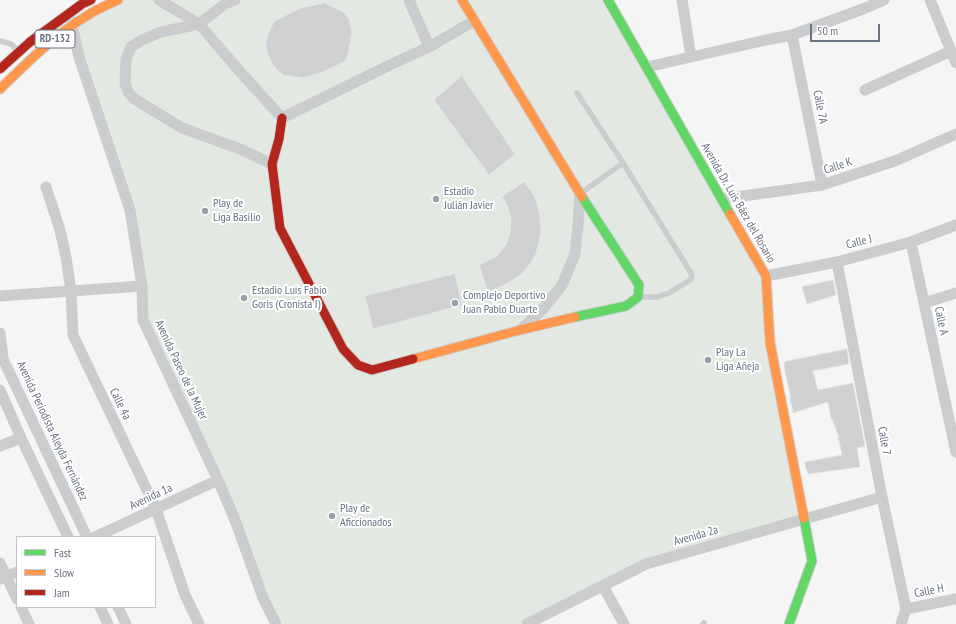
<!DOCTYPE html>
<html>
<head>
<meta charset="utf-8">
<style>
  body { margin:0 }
  #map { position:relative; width:956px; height:624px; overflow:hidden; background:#f5f5f5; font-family:"PT Sans Narrow",sans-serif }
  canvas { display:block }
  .legend { position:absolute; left:16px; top:536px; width:140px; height:72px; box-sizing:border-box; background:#fff; border:1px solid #c3c7cd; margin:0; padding:5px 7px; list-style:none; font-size:12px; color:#687281 }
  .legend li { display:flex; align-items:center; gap:8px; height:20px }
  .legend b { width:20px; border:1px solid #c3c7cd }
  .scale { position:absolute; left:810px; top:24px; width:70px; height:18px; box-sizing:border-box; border:2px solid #687281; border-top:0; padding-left:5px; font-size:12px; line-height:14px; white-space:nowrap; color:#687281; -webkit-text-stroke:3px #fff; paint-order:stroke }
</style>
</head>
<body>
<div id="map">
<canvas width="956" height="624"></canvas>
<ul class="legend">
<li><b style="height:5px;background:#63d668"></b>Fast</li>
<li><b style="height:5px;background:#ff974d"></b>Slow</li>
<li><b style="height:5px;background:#b3261e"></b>Jam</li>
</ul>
<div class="scale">50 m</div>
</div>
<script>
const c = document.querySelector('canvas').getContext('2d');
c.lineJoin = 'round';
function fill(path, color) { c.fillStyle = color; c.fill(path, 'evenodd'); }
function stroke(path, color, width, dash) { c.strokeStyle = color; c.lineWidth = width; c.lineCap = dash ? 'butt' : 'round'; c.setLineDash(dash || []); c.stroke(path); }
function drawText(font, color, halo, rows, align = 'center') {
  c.font = font + ' "PT Sans Narrow",sans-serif'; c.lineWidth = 4; c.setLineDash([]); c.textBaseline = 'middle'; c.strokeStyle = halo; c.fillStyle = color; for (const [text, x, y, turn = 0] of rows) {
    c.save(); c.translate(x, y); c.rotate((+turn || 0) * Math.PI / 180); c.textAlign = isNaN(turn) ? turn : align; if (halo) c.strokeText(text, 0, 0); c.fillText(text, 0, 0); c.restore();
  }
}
fill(new Path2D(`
  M 122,0 L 607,0 L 766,276 L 804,519 L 646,564 L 519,624 L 276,624 L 143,320 L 130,210 L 73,24 Z`), '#e4e8e3');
const building = new Path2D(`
  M 325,3 L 343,12 L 349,19 L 352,32 L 349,50 L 346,61 L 325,71 L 304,78 L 284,75 L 277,70 L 271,62 L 266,50 L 266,41 L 270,29 L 275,21 L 300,8 Z
  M 462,76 L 515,154 L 489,175 L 434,100 Z
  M 524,182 L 534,195 L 538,207 L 540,218 L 541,230 L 539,242 L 536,253 L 530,264 L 522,273 L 513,280 L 502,286 L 488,292 L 479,265 L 497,256 L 506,245 L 510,233 L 511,220 L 508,207 L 502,197 Z
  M 455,274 L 462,305 L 373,329 L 365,296 Z
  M 833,280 L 836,295 L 807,304 L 802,287 Z
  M 847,349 L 849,364 L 813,371 L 818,390 L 853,383 L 865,446 L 857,448 L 860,467 L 808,474 L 804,462 L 842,455 L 838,437 L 839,437 L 832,419 L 831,419 L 828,402 L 793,413 L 790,398 L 791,398 L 785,372 L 784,362 Z`);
fill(building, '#cfd0d1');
stroke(building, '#e4e4e4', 1);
const fast = new Path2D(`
  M 608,0 L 730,214
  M 575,317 L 626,306 L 638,297 L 639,285 L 582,197
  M 789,624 L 812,561 L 804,518`);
const slow = new Path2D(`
  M 462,0 L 582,197
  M 0,89 C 27,63 53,36 85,17 C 95,10 107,5 118,0
  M 730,214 L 766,276 L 770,343 L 804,518
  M 413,359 L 520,330 L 575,317`);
const jam = new Path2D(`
  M 0,69 L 30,42 L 82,4 L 91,0
  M 282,118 L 279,139 L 272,164 L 280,228 L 343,349 L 358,365 L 372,370 L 413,359`);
stroke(fast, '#d1d2d3', 11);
stroke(slow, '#d1d2d3', 11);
stroke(jam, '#d1d2d3', 11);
stroke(new Path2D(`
  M 0,41 L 11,44 L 18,51
  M 577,93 L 623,163 L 691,273 L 692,276 L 690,280 L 669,293 L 657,297 L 638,297
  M 581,193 L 623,163
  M 703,624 L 704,623`), '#cbcccd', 5.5);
stroke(new Path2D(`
  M 159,0 L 199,24 L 243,75 L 282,118 L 394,63 L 429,47 L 474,21
  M 235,0 L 225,4 L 199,24 L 161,32 L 142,40 L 131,47 L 126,59 L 125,83 L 128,92 L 133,98 L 182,128 L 240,149 L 272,164
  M 409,0 L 429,47
  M 682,0 L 691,57
  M 930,0 L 956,63
  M 71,21 L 79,57 L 130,210 L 142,286 L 143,320 L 218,480 L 235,520 L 263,598 L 276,624
  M 792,35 L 822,185
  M 647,67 L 766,40 L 792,35 L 863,9 L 884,0
  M 865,90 L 951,51
  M 46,187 L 60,230 L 66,257 L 71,291 L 73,335 L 156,509 L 185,595 L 199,624
  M 722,199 L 822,185 L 895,161 L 956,134
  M 911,242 L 956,452
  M 837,262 L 882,497 L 906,609 L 901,624
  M 766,276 L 837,262 L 911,242 L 956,225
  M 0,296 L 142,286
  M 924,303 L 956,293
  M 520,330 L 542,310 L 562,285 L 575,254 L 578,225 L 580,194
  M 0,333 L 3,359 L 87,537
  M 0,390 L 21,438 L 68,537
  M 0,446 L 21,438
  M 95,537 L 218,480
  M 0,563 L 17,599
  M 1,579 L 17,572
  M 603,586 L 624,624
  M 21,607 L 29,624
  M 100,607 L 108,624
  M 118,607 L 126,624
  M 906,609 L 956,599
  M 527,624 L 646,564 L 882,497`), '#cbcccd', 11);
stroke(fast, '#63d668', 9);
stroke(slow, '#ff974d', 9);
stroke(jam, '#b3261e', 9);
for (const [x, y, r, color] of [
  [436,199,4,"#99a0aa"],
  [205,211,4,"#99a0aa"],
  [244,298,4,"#99a0aa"],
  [455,303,4,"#99a0aa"],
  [708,360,4,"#99a0aa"],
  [332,516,4,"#99a0aa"]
]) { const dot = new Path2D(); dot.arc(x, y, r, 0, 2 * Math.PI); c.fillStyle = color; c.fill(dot); stroke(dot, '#fff', 1.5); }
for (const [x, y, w] of [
  [55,39,40]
]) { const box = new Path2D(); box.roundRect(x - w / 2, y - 9, w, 18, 3); c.fillStyle = '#fff'; c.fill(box); stroke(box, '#687281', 1); }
drawText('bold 11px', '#687281', null, [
  ["RD-132",55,39]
]);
drawText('12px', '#687281', '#fff', [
  ["Calle 7A",820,107,79],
  ["Calle K",838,166,-18],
  ["Avenida Dr. Luis Báez del Rosario",738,203,60],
  ["Calle J",859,242,-15],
  ["Calle A",941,321,78],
  ["Avenida Paseo de la Mujer",181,370,65],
  ["Calle 4a",120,404,64],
  ["Avenida Periodista Aleyda Fernández",52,431,65],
  ["Calle 7",884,441,79],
  ["Avenida 1a",151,497,-25],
  ["Avenida 2a",696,536,-16],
  ["Calle H",929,591,-11]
]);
drawText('12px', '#687281', '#fff', [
  ["Estadio",444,192],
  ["Julián Javier",444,206],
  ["Play de",213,204],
  ["Liga Basilio",213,218],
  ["Estadio Luis Fabio",252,291],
  ["Goris (Cronista I)",252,305],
  ["Complejo Deportivo",463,296],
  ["Juan Pablo Duarte",463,310],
  ["Play La",716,353],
  ["Liga Añeja",716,367],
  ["Play de",340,509],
  ["Aficcionados",340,523]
], 'left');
</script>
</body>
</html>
